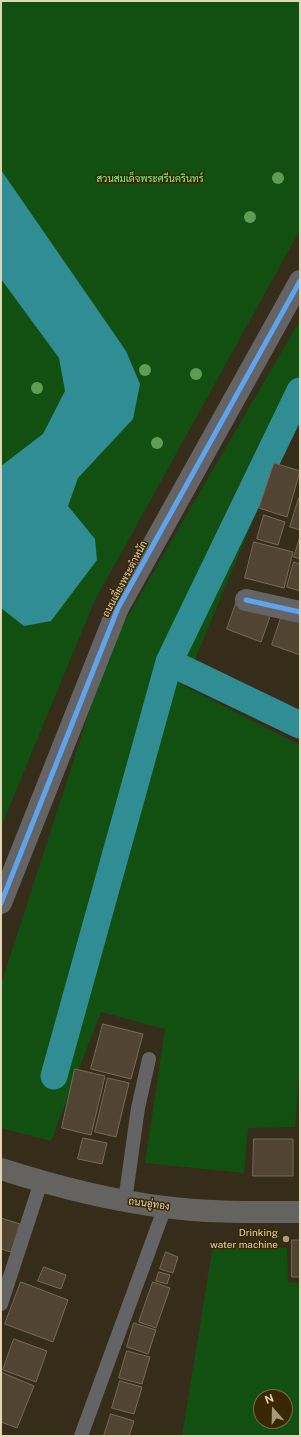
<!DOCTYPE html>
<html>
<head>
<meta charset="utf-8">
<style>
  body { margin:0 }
  #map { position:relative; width:301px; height:1437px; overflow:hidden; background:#352d19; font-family:"Public Sans",sans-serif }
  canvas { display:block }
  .frame { position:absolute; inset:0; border:2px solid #e5d4b3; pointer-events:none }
  .north { position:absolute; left:253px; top:1389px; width:40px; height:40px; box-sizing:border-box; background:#382702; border:1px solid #7d6c49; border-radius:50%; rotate:340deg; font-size:11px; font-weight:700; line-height:16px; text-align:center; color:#e5d4b3 }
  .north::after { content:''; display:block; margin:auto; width:14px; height:18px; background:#a79a7d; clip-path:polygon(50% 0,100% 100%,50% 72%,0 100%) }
</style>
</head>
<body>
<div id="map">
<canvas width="301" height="1437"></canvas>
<div class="frame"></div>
<div class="north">N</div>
</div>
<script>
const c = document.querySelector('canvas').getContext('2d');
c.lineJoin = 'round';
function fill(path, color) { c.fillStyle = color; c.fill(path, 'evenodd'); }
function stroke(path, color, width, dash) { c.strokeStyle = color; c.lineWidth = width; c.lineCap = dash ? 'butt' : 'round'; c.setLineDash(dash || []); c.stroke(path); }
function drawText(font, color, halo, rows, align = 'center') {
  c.font = font + ' "Public Sans",Sarabun,sans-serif'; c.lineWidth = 3; c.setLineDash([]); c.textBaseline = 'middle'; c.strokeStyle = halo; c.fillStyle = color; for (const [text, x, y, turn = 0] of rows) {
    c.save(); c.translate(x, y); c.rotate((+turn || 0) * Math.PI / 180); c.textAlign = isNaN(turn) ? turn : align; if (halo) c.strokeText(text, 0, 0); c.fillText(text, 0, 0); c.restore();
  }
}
fill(new Path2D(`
  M 1,1 L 300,1 L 300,230 L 94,602 L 1,827 Z
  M 300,320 L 300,407 L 184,686 L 300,745 L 300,1066 L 295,1127 L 248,1128 L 244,1173 L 145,1163 L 165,1029 L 101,1012 L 51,1141 L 1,1128 L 1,984 L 111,645 Z
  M 213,1245 L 287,1248 L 288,1282 L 300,1283 L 300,1436 L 182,1436 ZM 261,1397 L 285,1397 L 285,1421 L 261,1421 Z`), '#125012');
fill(new Path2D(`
  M 1,170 L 126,351 L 140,384 L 133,419 L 78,478 L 68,506 L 95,539 L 97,560 L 51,621 L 24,626 L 1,608 L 1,466 L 43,434 L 65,391 L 59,358 L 1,279 Z`), '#308d94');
stroke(new Path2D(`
  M 169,662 L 300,725
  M 54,1076 L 169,662 L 300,391`), '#308d94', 27);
const building = new Path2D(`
  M 274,463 L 300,471 L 287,517 L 259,508 Z
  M 299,498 L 300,498 L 300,530 L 290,527 Z
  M 264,515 L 285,522 L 278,545 L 257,539 Z
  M 300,537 L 300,559 L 294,557 Z
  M 254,542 L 293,552 L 284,588 L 245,578 Z
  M 294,562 L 300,564 L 300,591 L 287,587 Z
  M 238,598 L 272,611 L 261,642 L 227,629 Z
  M 282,615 L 300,621 L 300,655 L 272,645 Z
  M 103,1024 L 143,1034 L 131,1079 L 91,1069 Z
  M 75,1069 L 105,1076 L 91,1135 L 62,1128 Z
  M 108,1078 L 129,1083 L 116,1137 L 95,1132 Z
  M 83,1138 L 107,1143 L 102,1164 L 78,1159 Z
  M 254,1139 L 293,1139 L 293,1176 L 253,1176 Z
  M 1,1218 L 20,1224 L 11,1252 L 1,1249 Z
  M 292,1240 L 300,1240 L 300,1277 L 292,1277 Z
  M 166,1252 L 178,1257 L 173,1273 L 160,1269 Z
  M 44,1267 L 66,1275 L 61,1289 L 38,1281 Z
  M 159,1272 L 170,1275 L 167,1284 L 156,1281 Z
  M 21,1282 L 68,1300 L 53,1342 L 5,1324 Z
  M 153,1282 L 170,1288 L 156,1328 L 139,1322 Z
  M 134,1323 L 156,1330 L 148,1354 L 127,1347 Z
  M 14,1339 L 47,1351 L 36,1382 L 3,1370 Z
  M 127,1351 L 150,1357 L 142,1384 L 119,1378 Z
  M 1,1372 L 34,1386 L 17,1428 L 1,1422 Z
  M 120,1381 L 142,1387 L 134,1414 L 112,1408 Z
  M 111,1414 L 134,1421 L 129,1436 L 104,1436 Z`);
fill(building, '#514432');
stroke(building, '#796a57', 1);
stroke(new Path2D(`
  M 125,1201 L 138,1108 L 149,1059
  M 1,1304 L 41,1182
  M 81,1436 L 165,1207`), '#646466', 14);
stroke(new Path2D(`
  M 246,600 L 300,612`), '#646466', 22);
stroke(new Path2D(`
  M 1,903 L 118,608 L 300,281`), '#646466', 22);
stroke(new Path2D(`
  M 1,1169 C 54,1186 108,1200 164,1207 C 209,1213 255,1212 300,1212`), '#64635f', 22);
stroke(new Path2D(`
  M 246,600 L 300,612
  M 1,903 L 118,608 L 300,281`), '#60a3ed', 5);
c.fillStyle = '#619c53';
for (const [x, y] of [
  [278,178],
  [250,217],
  [145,370],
  [196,374],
  [37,388],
  [157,443]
]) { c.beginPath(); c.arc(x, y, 6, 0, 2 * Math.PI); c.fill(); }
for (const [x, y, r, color] of [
  [286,1239,4,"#a79a7d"]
]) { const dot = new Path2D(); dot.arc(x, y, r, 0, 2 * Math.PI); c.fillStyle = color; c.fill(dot); stroke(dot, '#382702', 1.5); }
drawText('10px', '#85f683', '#382702', [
  ["สวนสมเด็จพระศรีนครินทร์",150,179]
]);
drawText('10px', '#e5d4b3', '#382702', [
  ["ถนนเลี่ยงพระตำหนัก",125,579,-62],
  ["ถนนอู่ทอง",149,1204,8]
]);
drawText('10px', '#e5d4b3', '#382702', [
  ["Drinking",278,1233],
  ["water machine",278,1245]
], 'right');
</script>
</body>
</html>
